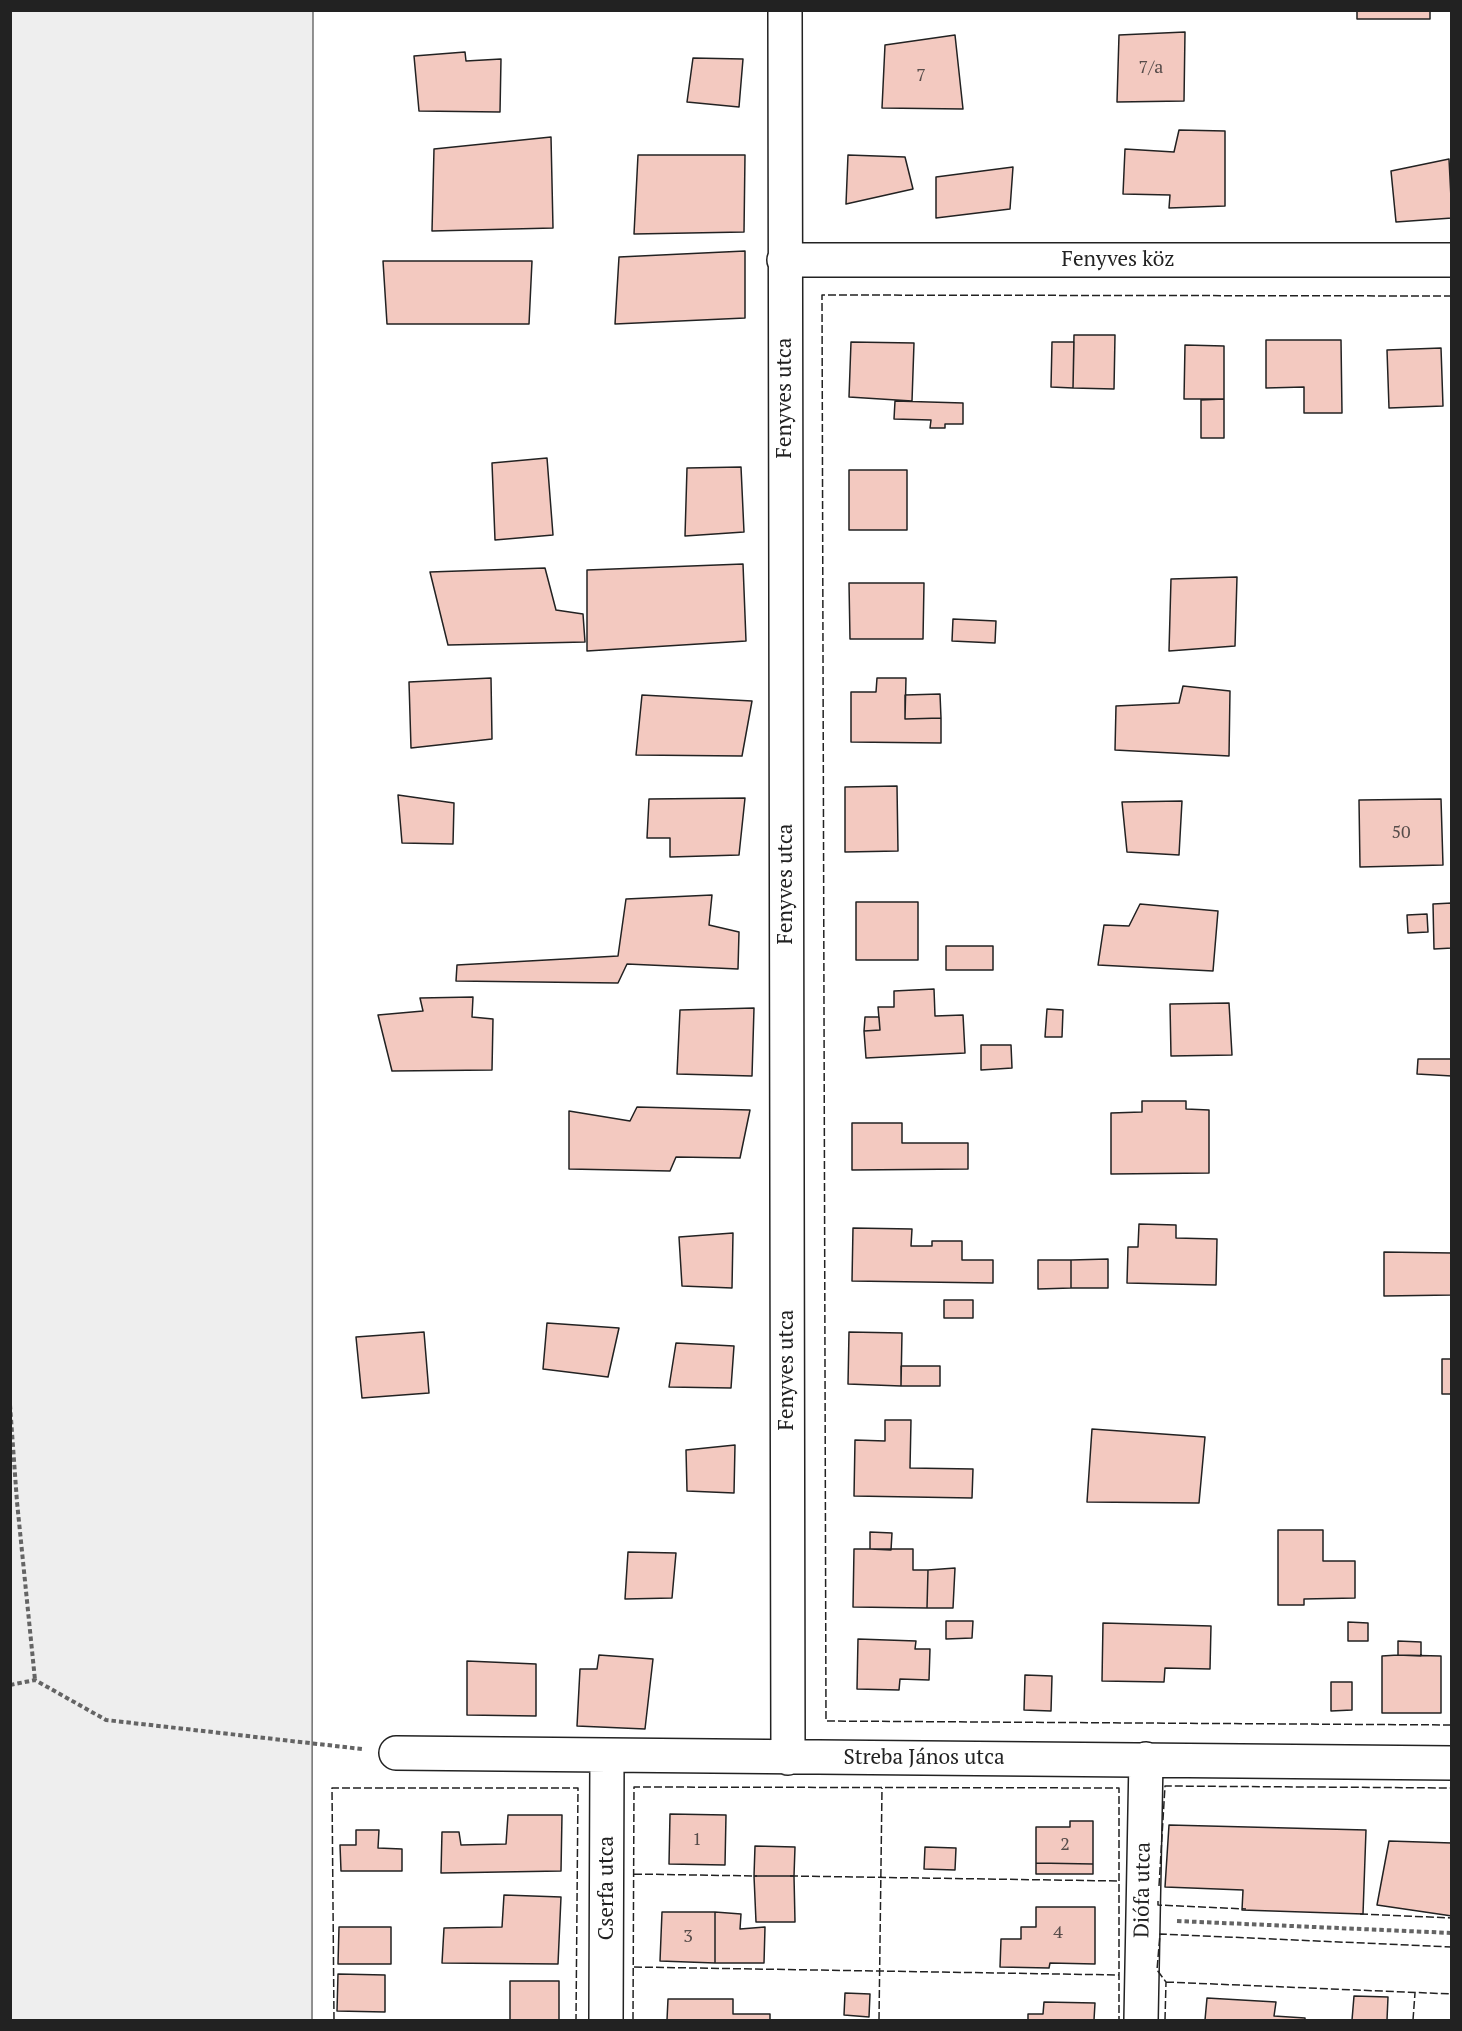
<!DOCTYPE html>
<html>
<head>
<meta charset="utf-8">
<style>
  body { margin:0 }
  #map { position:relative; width:1462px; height:2031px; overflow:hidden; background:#fff; font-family:"PT Serif",serif }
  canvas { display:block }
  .frame { position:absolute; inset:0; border:12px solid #222; pointer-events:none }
</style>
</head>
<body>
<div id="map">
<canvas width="1462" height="2031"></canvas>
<div class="frame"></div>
</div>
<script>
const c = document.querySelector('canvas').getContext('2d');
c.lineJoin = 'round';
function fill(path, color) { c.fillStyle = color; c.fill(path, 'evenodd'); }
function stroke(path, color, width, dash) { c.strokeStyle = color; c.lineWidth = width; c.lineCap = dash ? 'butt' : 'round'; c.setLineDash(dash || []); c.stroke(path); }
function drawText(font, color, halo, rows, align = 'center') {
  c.font = font + ' "PT Serif",serif'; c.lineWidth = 4.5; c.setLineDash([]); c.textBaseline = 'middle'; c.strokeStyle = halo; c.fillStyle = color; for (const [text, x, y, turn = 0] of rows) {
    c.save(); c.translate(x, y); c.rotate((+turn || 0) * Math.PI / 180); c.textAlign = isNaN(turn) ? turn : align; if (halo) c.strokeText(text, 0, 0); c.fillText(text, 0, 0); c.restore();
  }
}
const green = new Path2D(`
  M 11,10 L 313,11 L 312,2020 L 11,2020 Z`);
fill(green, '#eee');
stroke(green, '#6f6f6f', 1.5);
const building = new Path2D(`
  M 1357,10 L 1430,10 L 1430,19 L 1357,19 Z
  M 1185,32 L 1184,101 L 1117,102 L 1119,35 Z
  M 955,35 L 963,109 L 882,108 L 885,45 Z
  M 465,52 L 466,61 L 501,59 L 500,112 L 419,111 L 414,56 Z
  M 693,58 L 743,59 L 739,107 L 687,102 Z
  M 1179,130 L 1225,131 L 1225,206 L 1169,208 L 1170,195 L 1123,194 L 1125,149 L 1174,152 Z
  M 551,137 L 553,228 L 432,231 L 434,149 Z
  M 638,155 L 745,155 L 744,232 L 634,234 Z
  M 848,155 L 905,157 L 913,189 L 846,204 Z
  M 1449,159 L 1452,218 L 1396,222 L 1391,171 Z
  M 1013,167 L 1010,209 L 936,218 L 936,177 Z
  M 745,251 L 745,318 L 615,324 L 619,257 Z
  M 383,261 L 532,261 L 529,324 L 387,324 Z
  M 1074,335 L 1115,335 L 1114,389 L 1073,388 Z
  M 1266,340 L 1341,340 L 1342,413 L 1304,413 L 1304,387 L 1266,388 Z
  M 851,342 L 914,343 L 912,401 L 849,397 Z
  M 1052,342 L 1074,342 L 1073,388 L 1051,387 Z
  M 1185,345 L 1224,346 L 1224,399 L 1184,399 Z
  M 1441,348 L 1443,406 L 1389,408 L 1387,350 Z
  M 1224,399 L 1224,438 L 1201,438 L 1201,400 Z
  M 895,401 L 963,403 L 963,424 L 945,424 L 945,428 L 930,428 L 931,420 L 894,419 Z
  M 547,458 L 553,535 L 495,540 L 492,463 Z
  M 741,467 L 744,532 L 685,536 L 687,468 Z
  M 849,470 L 907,470 L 907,530 L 849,530 Z
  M 743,564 L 746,641 L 587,651 L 587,570 Z
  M 545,568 L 556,610 L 583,614 L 585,642 L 448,645 L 430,572 Z
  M 1237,577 L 1235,646 L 1169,651 L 1171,579 Z
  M 849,583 L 924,583 L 923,639 L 850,639 Z
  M 953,619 L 996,621 L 995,643 L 952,641 Z
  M 491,678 L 492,739 L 411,748 L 409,682 Z
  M 877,678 L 906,678 L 905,719 L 941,718 L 941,743 L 851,742 L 851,692 L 876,692 Z
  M 1183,686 L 1230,691 L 1229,756 L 1115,750 L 1116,706 L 1179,703 Z
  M 940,694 L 941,718 L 905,719 L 905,695 Z
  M 642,695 L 752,701 L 742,756 L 636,755 Z
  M 897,786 L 898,851 L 845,852 L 845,787 Z
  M 398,795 L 454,803 L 453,844 L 402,843 Z
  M 745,798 L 739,855 L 670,857 L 670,838 L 647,838 L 649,799 Z
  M 1441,799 L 1443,865 L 1360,867 L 1359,800 Z
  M 1182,801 L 1179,855 L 1127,852 L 1122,802 Z
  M 712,895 L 709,925 L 739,932 L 738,969 L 627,964 L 618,983 L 456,981 L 457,965 L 618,956 L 626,899 Z
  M 856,902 L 918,902 L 918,960 L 856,960 Z
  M 1452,903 L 1452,948 L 1434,949 L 1433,904 Z
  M 1140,904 L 1218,911 L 1213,971 L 1098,965 L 1104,925 L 1129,926 Z
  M 1427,914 L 1428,932 L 1408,933 L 1407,915 Z
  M 946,946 L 993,946 L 993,970 L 946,970 Z
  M 934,989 L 935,1016 L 963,1015 L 965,1053 L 866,1058 L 864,1031 L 880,1030 L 878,1007 L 894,1007 L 894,991 Z
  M 473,997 L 472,1017 L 493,1019 L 492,1070 L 392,1071 L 378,1015 L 423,1011 L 420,998 Z
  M 1229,1003 L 1232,1055 L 1171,1056 L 1170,1004 Z
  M 754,1008 L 752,1076 L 677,1074 L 680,1010 Z
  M 1047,1009 L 1063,1010 L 1062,1037 L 1045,1037 Z
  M 865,1017 L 879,1017 L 880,1030 L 864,1031 Z
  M 981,1045 L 1011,1045 L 1012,1068 L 981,1070 Z
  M 1418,1059 L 1452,1059 L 1452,1076 L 1417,1074 Z
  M 1142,1101 L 1186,1101 L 1186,1109 L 1209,1110 L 1209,1173 L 1111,1174 L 1111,1113 L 1142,1112 Z
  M 637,1107 L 750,1110 L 740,1158 L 676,1157 L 670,1171 L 569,1169 L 569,1111 L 630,1121 Z
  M 852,1123 L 902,1123 L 902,1143 L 968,1143 L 968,1169 L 852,1170 Z
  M 1139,1224 L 1176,1225 L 1176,1238 L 1217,1239 L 1216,1285 L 1127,1283 L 1128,1247 L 1138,1247 Z
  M 853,1228 L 912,1229 L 911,1246 L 932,1246 L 932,1241 L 962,1241 L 962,1260 L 993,1260 L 993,1283 L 852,1281 Z
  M 733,1233 L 732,1288 L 682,1286 L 679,1237 Z
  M 1384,1252 L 1452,1253 L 1452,1295 L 1384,1296 Z
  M 1108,1259 L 1108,1288 L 1071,1288 L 1071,1260 Z
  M 1038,1260 L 1071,1260 L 1071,1288 L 1038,1289 Z
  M 944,1300 L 973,1300 L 973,1318 L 944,1318 Z
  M 547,1323 L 619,1328 L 608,1377 L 543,1369 Z
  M 424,1332 L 429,1393 L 362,1398 L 356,1337 Z
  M 849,1332 L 902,1333 L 901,1386 L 848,1384 Z
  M 676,1343 L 734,1346 L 731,1388 L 669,1387 Z
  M 1442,1359 L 1452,1359 L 1452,1394 L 1442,1394 Z
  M 901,1366 L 940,1366 L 940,1386 L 901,1386 Z
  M 885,1420 L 911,1420 L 910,1468 L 973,1469 L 972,1498 L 854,1496 L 855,1440 L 885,1441 Z
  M 1092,1429 L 1205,1437 L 1199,1503 L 1087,1502 Z
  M 735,1445 L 734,1493 L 687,1491 L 686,1450 Z
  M 1278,1530 L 1323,1530 L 1323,1561 L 1355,1561 L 1355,1598 L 1304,1599 L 1304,1605 L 1278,1605 Z
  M 870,1532 L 892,1533 L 891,1550 L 870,1549 Z
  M 854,1549 L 913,1549 L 913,1570 L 928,1570 L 927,1608 L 853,1607 Z
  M 628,1552 L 676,1553 L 672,1598 L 625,1599 Z
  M 955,1568 L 953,1608 L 927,1608 L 928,1570 Z
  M 946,1621 L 973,1621 L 972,1638 L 946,1639 Z
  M 1348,1622 L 1368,1623 L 1368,1641 L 1348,1641 Z
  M 1103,1623 L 1211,1626 L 1210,1669 L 1165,1668 L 1164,1682 L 1102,1681 Z
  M 858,1639 L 916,1641 L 915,1649 L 930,1649 L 929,1680 L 900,1679 L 899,1690 L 857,1689 Z
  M 1398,1641 L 1421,1642 L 1421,1656 L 1398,1655 Z
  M 599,1655 L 653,1659 L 645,1729 L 577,1726 L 580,1669 L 597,1669 Z
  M 1398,1655 L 1441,1656 L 1441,1713 L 1382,1713 L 1382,1656 Z
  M 467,1661 L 536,1664 L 536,1716 L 467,1715 Z
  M 1025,1675 L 1052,1676 L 1051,1711 L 1024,1710 Z
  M 1331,1682 L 1352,1682 L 1352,1710 L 1331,1711 Z
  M 670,1814 L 726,1815 L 725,1865 L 669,1864 Z
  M 508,1815 L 562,1815 L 561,1871 L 441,1873 L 442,1832 L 459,1832 L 461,1845 L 506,1844 Z
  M 1070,1821 L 1093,1821 L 1093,1864 L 1036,1863 L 1036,1827 L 1070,1827 Z
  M 1169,1825 L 1366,1830 L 1363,1914 L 1242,1910 L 1243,1890 L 1165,1887 Z
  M 356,1830 L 379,1830 L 378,1848 L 402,1849 L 402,1871 L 341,1871 L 340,1845 L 356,1845 Z
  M 1389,1841 L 1452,1843 L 1452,1916 L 1377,1905 Z
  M 755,1846 L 795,1847 L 794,1876 L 754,1876 Z
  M 925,1847 L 956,1848 L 955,1870 L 924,1869 Z
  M 1036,1863 L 1093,1864 L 1093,1874 L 1036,1874 Z
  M 754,1876 L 794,1876 L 795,1922 L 756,1922 Z
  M 504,1895 L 561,1897 L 558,1964 L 442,1963 L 444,1928 L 502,1927 Z
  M 1036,1907 L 1095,1907 L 1095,1964 L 1050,1963 L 1049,1968 L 1000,1967 L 1001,1939 L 1021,1939 L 1021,1927 L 1036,1927 Z
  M 662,1912 L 715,1912 L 715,1963 L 660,1961 Z
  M 715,1912 L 741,1914 L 740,1929 L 765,1927 L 764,1963 L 715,1963 Z
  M 339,1927 L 391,1927 L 391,1964 L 338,1964 Z
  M 338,1974 L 385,1975 L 385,2012 L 337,2011 Z
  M 510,1981 L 559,1981 L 559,2020 L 510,2020 Z
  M 845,1993 L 870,1994 L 869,2017 L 844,2015 Z
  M 1354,1996 L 1388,1997 L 1387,2020 L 1352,2020 Z
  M 1207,1998 L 1276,2002 L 1274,2016 L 1305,2018 L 1305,2020 L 1205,2020 Z
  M 668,1999 L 733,1999 L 733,2014 L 770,2014 L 770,2020 L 660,2020 L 667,2020 Z
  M 1044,2002 L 1095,2003 L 1094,2020 L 1028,2020 L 1028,2014 L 1043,2014 Z`);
fill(building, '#f3c9c0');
stroke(building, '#222', 1.5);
const street = new Path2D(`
  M 785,10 L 788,1758
  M 784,260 L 1452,260
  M 396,1753 L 1452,1763
  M 606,2020 L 607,1756
  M 1141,2020 L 1146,1759`);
stroke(street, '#222', 36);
stroke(new Path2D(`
  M 10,1405 L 17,1502 L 35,1680
  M 10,1685 L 35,1680 L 106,1720 L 362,1749
  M 1177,1921 L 1452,1933`), '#646464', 4, [4.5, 3]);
stroke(street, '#fff', 33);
stroke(new Path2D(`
  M 1452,296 L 822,295 L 826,1721 L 1452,1725
  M 634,1874 L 757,1876
  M 790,1876 L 1119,1881
  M 1159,1886 L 1165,1786 L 1452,1788
  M 1158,1901 L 1158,1905 L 1246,1909
  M 1360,1914 L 1452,1918
  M 634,1967 L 1119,1975
  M 1166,1982 L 1452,1994
  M 334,2020 L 332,1788 L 578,1788 L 576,2020
  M 633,2020 L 634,1787 L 1119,1788 L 1119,2020
  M 879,2020 L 882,1788
  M 1165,2020 L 1166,1982 L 1157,1970 L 1160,1934 L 1452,1947
  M 1413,2020 L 1415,1993`), '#222', 1.5, [8, 3]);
drawText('18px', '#564c4a', null, [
  ["7/a",1151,68],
  ["7",921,76],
  ["50",1401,833],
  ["1",697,1840],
  ["2",1065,1845],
  ["4",1058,1933],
  ["3",688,1937]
]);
drawText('21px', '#222', '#fff', [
  ["Fenyves köz",1118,260],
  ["Fenyves utca",785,398,-90],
  ["Fenyves utca",786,884,-90],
  ["Fenyves utca",787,1370,-90],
  ["Streba János utca",924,1758],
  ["Cserfa utca",607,1888,-90],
  ["Diófa utca",1143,1890,-89]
]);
</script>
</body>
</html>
